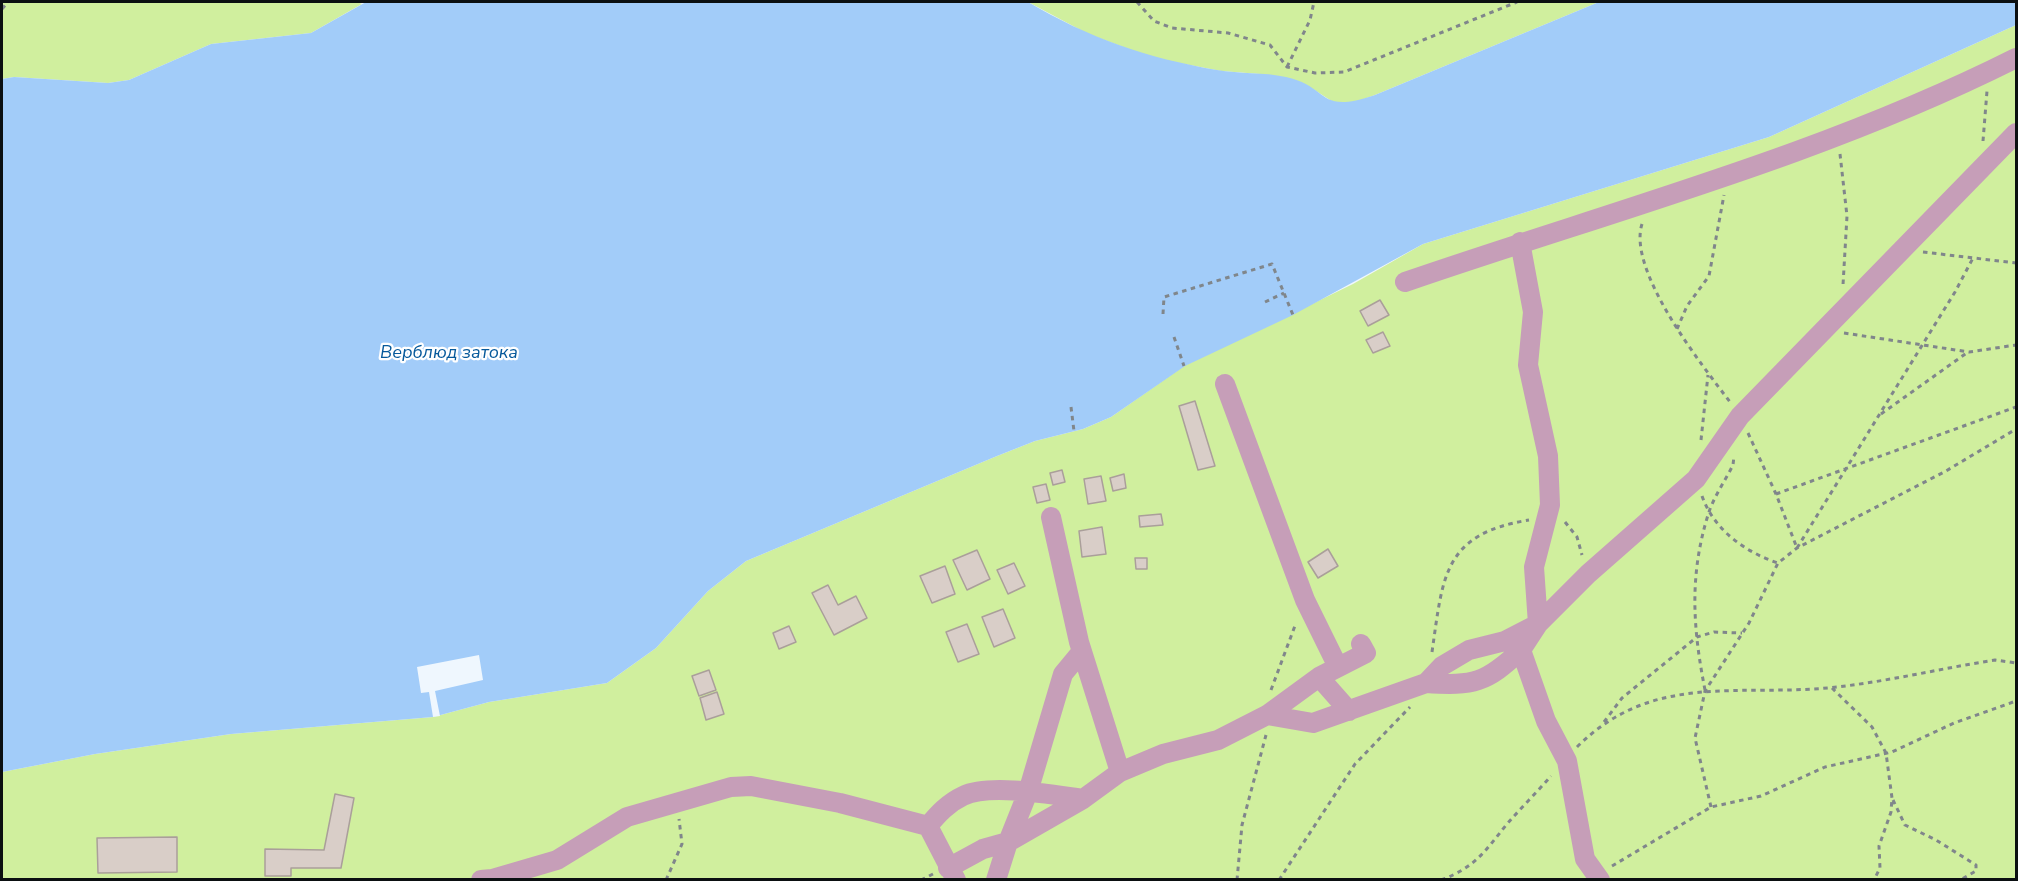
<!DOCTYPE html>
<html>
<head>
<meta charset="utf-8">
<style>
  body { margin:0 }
  #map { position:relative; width:2018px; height:881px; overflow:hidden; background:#eff7fe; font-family:"Nunito Sans",sans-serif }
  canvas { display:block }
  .frame { position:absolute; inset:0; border:3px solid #0b0f11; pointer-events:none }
</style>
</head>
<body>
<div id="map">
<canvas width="2018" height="881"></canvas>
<div class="frame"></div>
</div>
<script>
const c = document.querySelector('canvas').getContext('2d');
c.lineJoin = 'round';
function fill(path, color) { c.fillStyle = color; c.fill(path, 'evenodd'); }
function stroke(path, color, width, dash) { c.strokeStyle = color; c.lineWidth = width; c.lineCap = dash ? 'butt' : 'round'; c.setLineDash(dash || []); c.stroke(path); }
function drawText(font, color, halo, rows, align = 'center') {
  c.font = font + ' "Nunito Sans",sans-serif'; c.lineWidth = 4.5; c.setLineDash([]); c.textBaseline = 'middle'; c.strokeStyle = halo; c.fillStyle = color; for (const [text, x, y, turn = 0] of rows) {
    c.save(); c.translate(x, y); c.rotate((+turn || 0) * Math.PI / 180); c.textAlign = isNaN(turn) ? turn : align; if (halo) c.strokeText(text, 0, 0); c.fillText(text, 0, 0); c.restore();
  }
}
fill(new Path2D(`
  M 2,2 L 357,2 L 362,4 L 311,33 L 211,44 L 129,80 L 108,83 L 14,77 L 2,79 Z
  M 1028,2 L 1599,2 L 1375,95 L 1356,102 L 1333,102 L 1313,89 L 1260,74 L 1221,71 L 1153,58 L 1088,34 Z
  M 2016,25 L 2016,879 L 2,880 L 2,772 L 95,754 L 231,734 L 433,717 L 489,702 L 607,683 L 656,648 L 708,591 L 746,561 L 997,456 L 1035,441 L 1083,429 L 1111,417 L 1184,366 L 1353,284 L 1423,244 L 1769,137 Z`), '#d0ef9e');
fill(new Path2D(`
  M 366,2 L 1028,2 C 1089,38 1147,58 1217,70 C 1240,74 1263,72 1286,77 C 1331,87 1316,115 1375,95 L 1599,2 L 2016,2 L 2016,25 L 1769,137 L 1423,244 L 1293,315 L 1185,366 L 1111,417 L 1083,429 L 1035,441 L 997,456 L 746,561 L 708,591 L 656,648 L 607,683 L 489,702 L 433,717 L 231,734 L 95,754 L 2,772 L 2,79 L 14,77 L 108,83 L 129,80 L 211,44 L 311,33 Z`), '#a2ccf9');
fill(new Path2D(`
  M 479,655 L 483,680 L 435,691 L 440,716 L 433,717 L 429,692 L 421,693 L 417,667 Z`), '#eff7fe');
const building = new Path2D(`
  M 1380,300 L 1389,315 L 1368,326 L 1360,311 Z
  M 1383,332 L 1390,346 L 1373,353 L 1366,340 Z
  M 1195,401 L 1215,466 L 1198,470 L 1179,406 Z
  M 1062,470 L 1065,482 L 1053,485 L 1050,473 Z
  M 1124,474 L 1126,488 L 1113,491 L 1110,478 Z
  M 1101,476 L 1106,501 L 1088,504 L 1084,479 Z
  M 1046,484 L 1050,500 L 1037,503 L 1033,487 Z
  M 1161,514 L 1163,525 L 1140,527 L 1139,516 Z
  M 1102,527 L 1106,554 L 1082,557 L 1079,531 Z
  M 1328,549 L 1338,566 L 1318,578 L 1308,562 Z
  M 977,550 L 990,579 L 967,590 L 953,560 Z
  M 1135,558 L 1147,558 L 1147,569 L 1136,569 Z
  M 1014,563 L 1025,586 L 1008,594 L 997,570 Z
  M 945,566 L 955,594 L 932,603 L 920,576 Z
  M 828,585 L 838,605 L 856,596 L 867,618 L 834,635 L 812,593 Z
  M 1003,609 L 1015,638 L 994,647 L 982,617 Z
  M 967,624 L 979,654 L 958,662 L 946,632 Z
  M 789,626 L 796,642 L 779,649 L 773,633 Z
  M 709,670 L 716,690 L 699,696 L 692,676 Z
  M 717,692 L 724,714 L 706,720 L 700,698 Z
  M 335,794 L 354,798 L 341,868 L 291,868 L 291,876 L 265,876 L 265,849 L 324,850 Z
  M 177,837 L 177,872 L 98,873 L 97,838 Z`);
fill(building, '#d9cec8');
stroke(building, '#aa9f9a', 1.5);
stroke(new Path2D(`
  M 1137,2 L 1154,21 L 1172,28 L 1228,33 L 1270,45 L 1287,67 L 1315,73 L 1344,72 L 1517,2
  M 2,9 L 8,2
  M 1287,67 L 1310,20 L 1314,2
  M 1983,141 L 1987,91
  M 1840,154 L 1847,216 L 1843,285
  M 1642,224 C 1627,271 1702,365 1730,402
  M 1923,252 L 2016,263
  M 1265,302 L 1284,293
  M 1163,314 L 1164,297 L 1272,264 L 1293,315
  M 1677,329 L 1687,306 L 1709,276 L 1724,195
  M 1844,333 L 1969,352 L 2016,345
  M 1174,337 L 1184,366
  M 1071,407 L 1074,431
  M 1881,414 L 1968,352
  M 1748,433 L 1776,494 L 1797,548
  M 1701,440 L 1708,375
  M 1776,494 L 2016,407
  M 1702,496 C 1714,530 1745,552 1778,563
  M 1565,522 L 1577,537 L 1582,555
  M 1797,548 L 1955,292 L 1973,258
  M 1432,652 C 1443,576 1443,534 1529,520
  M 1832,688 L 1872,727 L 1886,753 L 1892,798 L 1891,812 L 1879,846 L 1880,868 L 1874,880
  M 1271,690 L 1296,623
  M 1705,690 C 1693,629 1689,576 1708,515 C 1713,498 1725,481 1733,465 L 1734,456
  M 1604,722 L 1622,698 L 1697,637 L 1714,632 L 1742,633
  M 1577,747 C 1654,670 1742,698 1837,687 C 1890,681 1943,668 1995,660 L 2016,663
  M 1893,800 L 1905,825 L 1936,840 L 1976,865 L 1976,871 L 1960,880
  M 1711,807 L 1695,738 L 1705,691 L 1749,623 L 1778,563 L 1797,548 L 1946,471 L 2016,429
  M 1612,866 L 1711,807 L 1761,796 L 1825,767 L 1892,752 L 1954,723 L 2016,701
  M 666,880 L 682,844 L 679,819
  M 921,880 L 933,874
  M 1237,880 L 1242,825 L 1266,735
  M 1279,880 L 1355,764 L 1410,707
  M 1441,880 C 1476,867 1485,851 1507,824 C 1521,808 1537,792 1551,776`), '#80868b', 3, [4.5, 4.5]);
stroke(new Path2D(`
  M 1520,242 L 1533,312 L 1528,365 L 1548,456 L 1550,505 L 1534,567 L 1538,624 L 1521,650 L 1546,721 L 1567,761 L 1585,859 L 1600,880
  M 1405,282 C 1611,211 1821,156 2016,58
  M 1225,384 L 1305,600 L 1338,667
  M 1051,517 L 1079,642 L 1120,772
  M 1319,677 L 1349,711
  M 1426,683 C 1474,686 1486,683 1521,650
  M 1267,715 L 1313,723 L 1426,683 L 1442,666 L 1469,650 L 1505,641 L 1538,624 L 1588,574 L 1696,479 L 1740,416 L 2016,133
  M 928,826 L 956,880
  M 948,868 L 983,849 L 1008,842 L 1028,792 L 1063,674 L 1082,651
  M 481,880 L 492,879 L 557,860 L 627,817 L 731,787 L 751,786 L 840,803 L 928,826 C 938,814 948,803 963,796 C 990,783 1054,795 1083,799
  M 996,880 L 1008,842 L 1083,799 L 1120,772 L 1163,754 L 1218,740 L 1267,715 L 1319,677 L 1366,653 L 1361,644`), '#c69eb8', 20);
drawText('italic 18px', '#06599b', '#fff', [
  ["Верблюд затока",449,354]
]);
</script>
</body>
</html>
